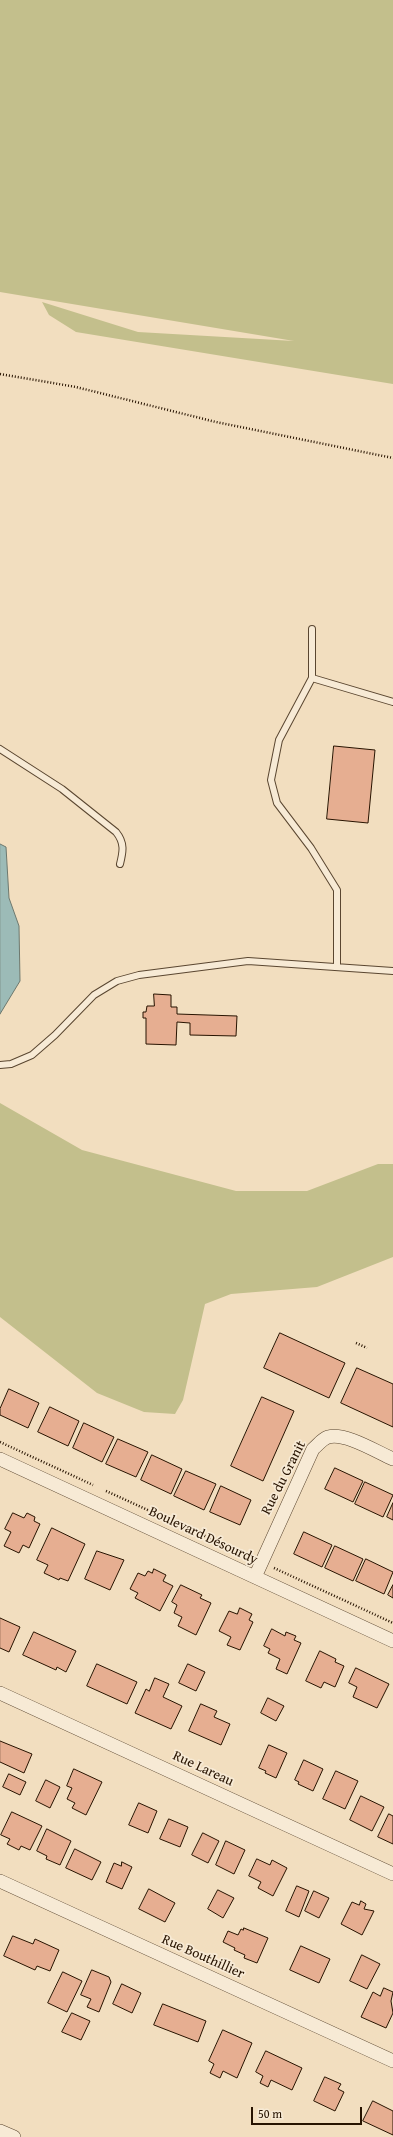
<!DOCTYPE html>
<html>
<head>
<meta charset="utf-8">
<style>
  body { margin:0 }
  #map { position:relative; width:393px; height:2137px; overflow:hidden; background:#f2debf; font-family:"Gentium Book Plus",serif }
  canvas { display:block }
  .scale { position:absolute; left:251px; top:2107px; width:111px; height:18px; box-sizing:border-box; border:2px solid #271300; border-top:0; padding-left:5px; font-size:12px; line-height:14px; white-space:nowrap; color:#271300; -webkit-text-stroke:3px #f7ead5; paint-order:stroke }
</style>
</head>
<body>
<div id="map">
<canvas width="393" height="2137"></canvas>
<div class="scale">50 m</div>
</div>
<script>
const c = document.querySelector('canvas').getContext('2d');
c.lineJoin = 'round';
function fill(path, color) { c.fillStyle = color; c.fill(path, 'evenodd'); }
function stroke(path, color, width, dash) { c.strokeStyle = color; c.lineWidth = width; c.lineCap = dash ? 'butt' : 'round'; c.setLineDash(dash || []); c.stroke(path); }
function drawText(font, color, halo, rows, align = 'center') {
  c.font = font + ' "Gentium Book Plus",serif'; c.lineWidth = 3.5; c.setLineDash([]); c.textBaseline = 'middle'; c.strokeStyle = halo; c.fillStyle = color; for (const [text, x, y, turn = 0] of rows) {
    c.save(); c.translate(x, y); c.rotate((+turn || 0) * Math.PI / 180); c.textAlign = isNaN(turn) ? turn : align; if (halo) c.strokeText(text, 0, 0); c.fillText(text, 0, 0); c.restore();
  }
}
fill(new Path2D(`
  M 0,0 L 393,0 L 393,384 L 76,332 L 49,315 L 42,302 L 138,332 L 294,341 L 0,292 Z
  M 0,1103 L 82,1150 L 236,1191 L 307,1191 L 378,1164 L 393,1164 L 393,1257 L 317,1287 L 231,1294 L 205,1304 L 183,1400 L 175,1414 L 144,1412 L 97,1393 L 0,1317 Z`), '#c3bf8c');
const water = new Path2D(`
  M 0,844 L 6,847 L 9,898 L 19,926 L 20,981 L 0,1014 Z`);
fill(water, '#9cbbb7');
stroke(water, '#6d786e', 1);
const building = new Path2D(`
  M 334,746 L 375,750 L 368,823 L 327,819 Z
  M 154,994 L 171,995 L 171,1007 L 177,1007 L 177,1014 L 237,1016 L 236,1036 L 190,1035 L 190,1023 L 177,1022 L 176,1045 L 146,1044 L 146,1018 L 143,1018 L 143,1012 L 146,1012 L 147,1006 L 154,1006 Z
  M 280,1333 L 345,1363 L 329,1398 L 264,1368 Z
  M 357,1368 L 393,1384 L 393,1427 L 341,1403 Z
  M 9,1389 L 39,1403 L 28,1428 L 0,1415 L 0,1409 Z
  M 262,1397 L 294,1411 L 263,1481 L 231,1466 Z
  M 50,1407 L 79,1421 L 68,1446 L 38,1432 Z
  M 84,1423 L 114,1437 L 102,1462 L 73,1448 Z
  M 118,1439 L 148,1452 L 136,1477 L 106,1464 Z
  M 152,1455 L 182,1469 L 171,1494 L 141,1480 Z
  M 335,1468 L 363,1481 L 353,1502 L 325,1489 Z
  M 186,1471 L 216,1484 L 204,1510 L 174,1496 Z
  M 365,1482 L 393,1495 L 383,1517 L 355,1504 Z
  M 221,1486 L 251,1500 L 240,1525 L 210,1512 Z
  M 393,1503 L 393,1520 L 387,1517 Z
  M 13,1513 L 24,1518 L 27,1513 L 35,1517 L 34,1521 L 40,1524 L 29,1548 L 23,1545 L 19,1553 L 4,1546 L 11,1532 L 5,1529 Z
  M 52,1528 L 85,1544 L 68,1581 L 60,1578 L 59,1580 L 44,1573 L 48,1565 L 37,1560 Z
  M 304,1532 L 332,1545 L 322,1567 L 294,1554 Z
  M 335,1546 L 363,1559 L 353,1581 L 325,1568 Z
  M 97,1551 L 124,1560 L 110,1590 L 85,1579 Z
  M 366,1559 L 393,1572 L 384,1594 L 356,1581 Z
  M 154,1569 L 166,1575 L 163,1581 L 173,1586 L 160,1611 L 135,1598 L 138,1593 L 130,1589 L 138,1573 L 145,1576 L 148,1571 L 152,1573 Z
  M 181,1585 L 202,1595 L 200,1598 L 211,1603 L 196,1635 L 178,1626 L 182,1617 L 174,1613 L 177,1605 L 172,1602 Z
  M 393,1585 L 393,1598 L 388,1595 Z
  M 240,1608 L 252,1614 L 249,1620 L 253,1622 L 240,1650 L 227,1645 L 231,1637 L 219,1631 L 229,1611 L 237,1614 Z
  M 0,1618 L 20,1627 L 9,1652 L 0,1648 Z
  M 272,1629 L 285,1636 L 286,1632 L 296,1636 L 294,1640 L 301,1643 L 287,1674 L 276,1669 L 280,1659 L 268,1653 L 270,1649 L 264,1646 Z
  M 34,1632 L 76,1651 L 66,1672 L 57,1667 L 56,1670 L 23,1655 Z
  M 320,1651 L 336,1659 L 335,1662 L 344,1666 L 335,1687 L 324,1682 L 321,1688 L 306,1681 Z
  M 97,1664 L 137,1682 L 127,1704 L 87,1686 Z
  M 188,1664 L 205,1672 L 196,1691 L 179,1683 Z
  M 356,1668 L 389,1684 L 377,1708 L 353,1697 L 357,1687 L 349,1683 Z
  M 155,1678 L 169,1684 L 163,1697 L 182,1706 L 171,1729 L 135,1713 L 146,1689 L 149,1691 Z
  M 268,1698 L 284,1706 L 276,1721 L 261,1713 Z
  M 201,1704 L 217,1711 L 214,1717 L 230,1724 L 221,1745 L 189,1731 Z
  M 0,1741 L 32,1754 L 24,1773 L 0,1762 Z
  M 269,1745 L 287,1753 L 276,1778 L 265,1773 L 266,1771 L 259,1768 Z
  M 304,1760 L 323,1769 L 313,1791 L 298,1784 L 299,1782 L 295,1780 Z
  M 74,1769 L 102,1782 L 86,1815 L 72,1808 L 75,1803 L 67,1799 L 72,1788 L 67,1786 Z
  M 336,1771 L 358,1781 L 345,1809 L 323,1799 Z
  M 9,1774 L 26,1782 L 20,1795 L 3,1787 Z
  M 46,1780 L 60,1787 L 50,1808 L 36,1801 Z
  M 361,1796 L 384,1807 L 372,1831 L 350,1820 Z
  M 139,1803 L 157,1811 L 148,1833 L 129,1825 Z
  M 12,1812 L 42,1826 L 30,1850 L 21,1846 L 19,1850 L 7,1844 L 10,1839 L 1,1835 Z
  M 389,1814 L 393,1816 L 393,1844 L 378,1837 Z
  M 169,1819 L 188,1827 L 180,1847 L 160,1839 Z
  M 47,1829 L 71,1841 L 60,1865 L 46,1859 L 47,1856 L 37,1851 Z
  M 203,1833 L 219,1841 L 208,1863 L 192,1855 Z
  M 226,1841 L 245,1850 L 234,1874 L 216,1865 Z
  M 75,1849 L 101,1862 L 92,1880 L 66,1868 Z
  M 257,1859 L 270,1865 L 272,1860 L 287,1868 L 273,1896 L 258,1888 L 261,1882 L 249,1876 Z
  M 122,1862 L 132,1867 L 122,1889 L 106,1882 L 114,1863 L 121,1866 Z
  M 297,1886 L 309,1891 L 299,1917 L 286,1911 Z
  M 149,1889 L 175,1903 L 165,1922 L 139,1909 Z
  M 218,1890 L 234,1898 L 223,1918 L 208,1909 Z
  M 314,1891 L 329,1898 L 319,1918 L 305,1911 Z
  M 361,1901 L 366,1904 L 364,1909 L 374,1911 L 362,1935 L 341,1924 L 352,1902 L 359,1905 Z
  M 244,1928 L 268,1938 L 257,1963 L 244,1958 L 245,1955 L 234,1950 L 235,1948 L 223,1942 L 228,1931 L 238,1935 L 241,1929 L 243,1930 Z
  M 13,1936 L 33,1944 L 35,1939 L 59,1950 L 50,1971 L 37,1966 L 35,1970 L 4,1956 Z
  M 301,1946 L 330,1959 L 319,1983 L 290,1970 Z
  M 362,1955 L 380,1964 L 367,1989 L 350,1981 Z
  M 92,1970 L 109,1977 L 111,1982 L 99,2012 L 87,2007 L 91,1999 L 81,1995 Z
  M 63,1972 L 82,1981 L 67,2012 L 48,2003 Z
  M 122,1984 L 141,1993 L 132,2013 L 113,2004 Z
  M 384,1988 L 393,1992 L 391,2001 L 393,2013 L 386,2028 L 361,2017 L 373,1992 L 380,1996 Z
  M 163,2004 L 206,2021 L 198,2042 L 154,2025 Z
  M 72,2013 L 90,2021 L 81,2040 L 62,2032 Z
  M 223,2030 L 252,2043 L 237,2078 L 223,2071 L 220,2078 L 210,2073 L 214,2064 L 209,2061 Z
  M 266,2051 L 302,2068 L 292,2090 L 271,2080 L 268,2087 L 260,2083 L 263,2076 L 256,2072 Z
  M 325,2077 L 341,2084 L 338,2089 L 344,2092 L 335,2111 L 314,2101 Z
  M 373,2101 L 393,2111 L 393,2135 L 363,2121 Z`);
fill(building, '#e6ae91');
stroke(building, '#271300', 1);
const lane = new Path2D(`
  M 312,629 L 312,678 L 393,702
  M 312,678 L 279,740 L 271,780 L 277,803 L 311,848 L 337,890 L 337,967
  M 0,749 L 62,789 L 116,832 C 125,843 123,852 120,864
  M 0,1065 L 11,1064 L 32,1055 L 55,1035 L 94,995 L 117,981 L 139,975 L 248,961 L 393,971`);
const street = new Path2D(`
  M 0,1459 L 393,1641
  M 255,1577 L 313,1449 C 318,1445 322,1439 328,1437 C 345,1432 377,1452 393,1459
  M 0,1693 L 393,1874
  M 0,1881 L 393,2061
  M 0,2131 L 14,2137`);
stroke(lane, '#5a4630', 8);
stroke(street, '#5a4630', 14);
stroke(new Path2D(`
  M 0,374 L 76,387 L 216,422 L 393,458
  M 356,1343 L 367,1348
  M 0,1442 L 93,1485
  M 106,1491 L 251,1557
  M 274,1568 L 393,1623`), '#271300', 2.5, [1, 2]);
stroke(lane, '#f7ead5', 6);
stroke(street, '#f7ead5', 13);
drawText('14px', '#271300', '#f7ead5', [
  ["Rue du Granit",284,1478,-63],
  ["Boulevard Désourdy",203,1536,25],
  ["Rue Lareau",203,1769,25],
  ["Rue Bouthillier",203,1957,24]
]);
</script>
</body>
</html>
